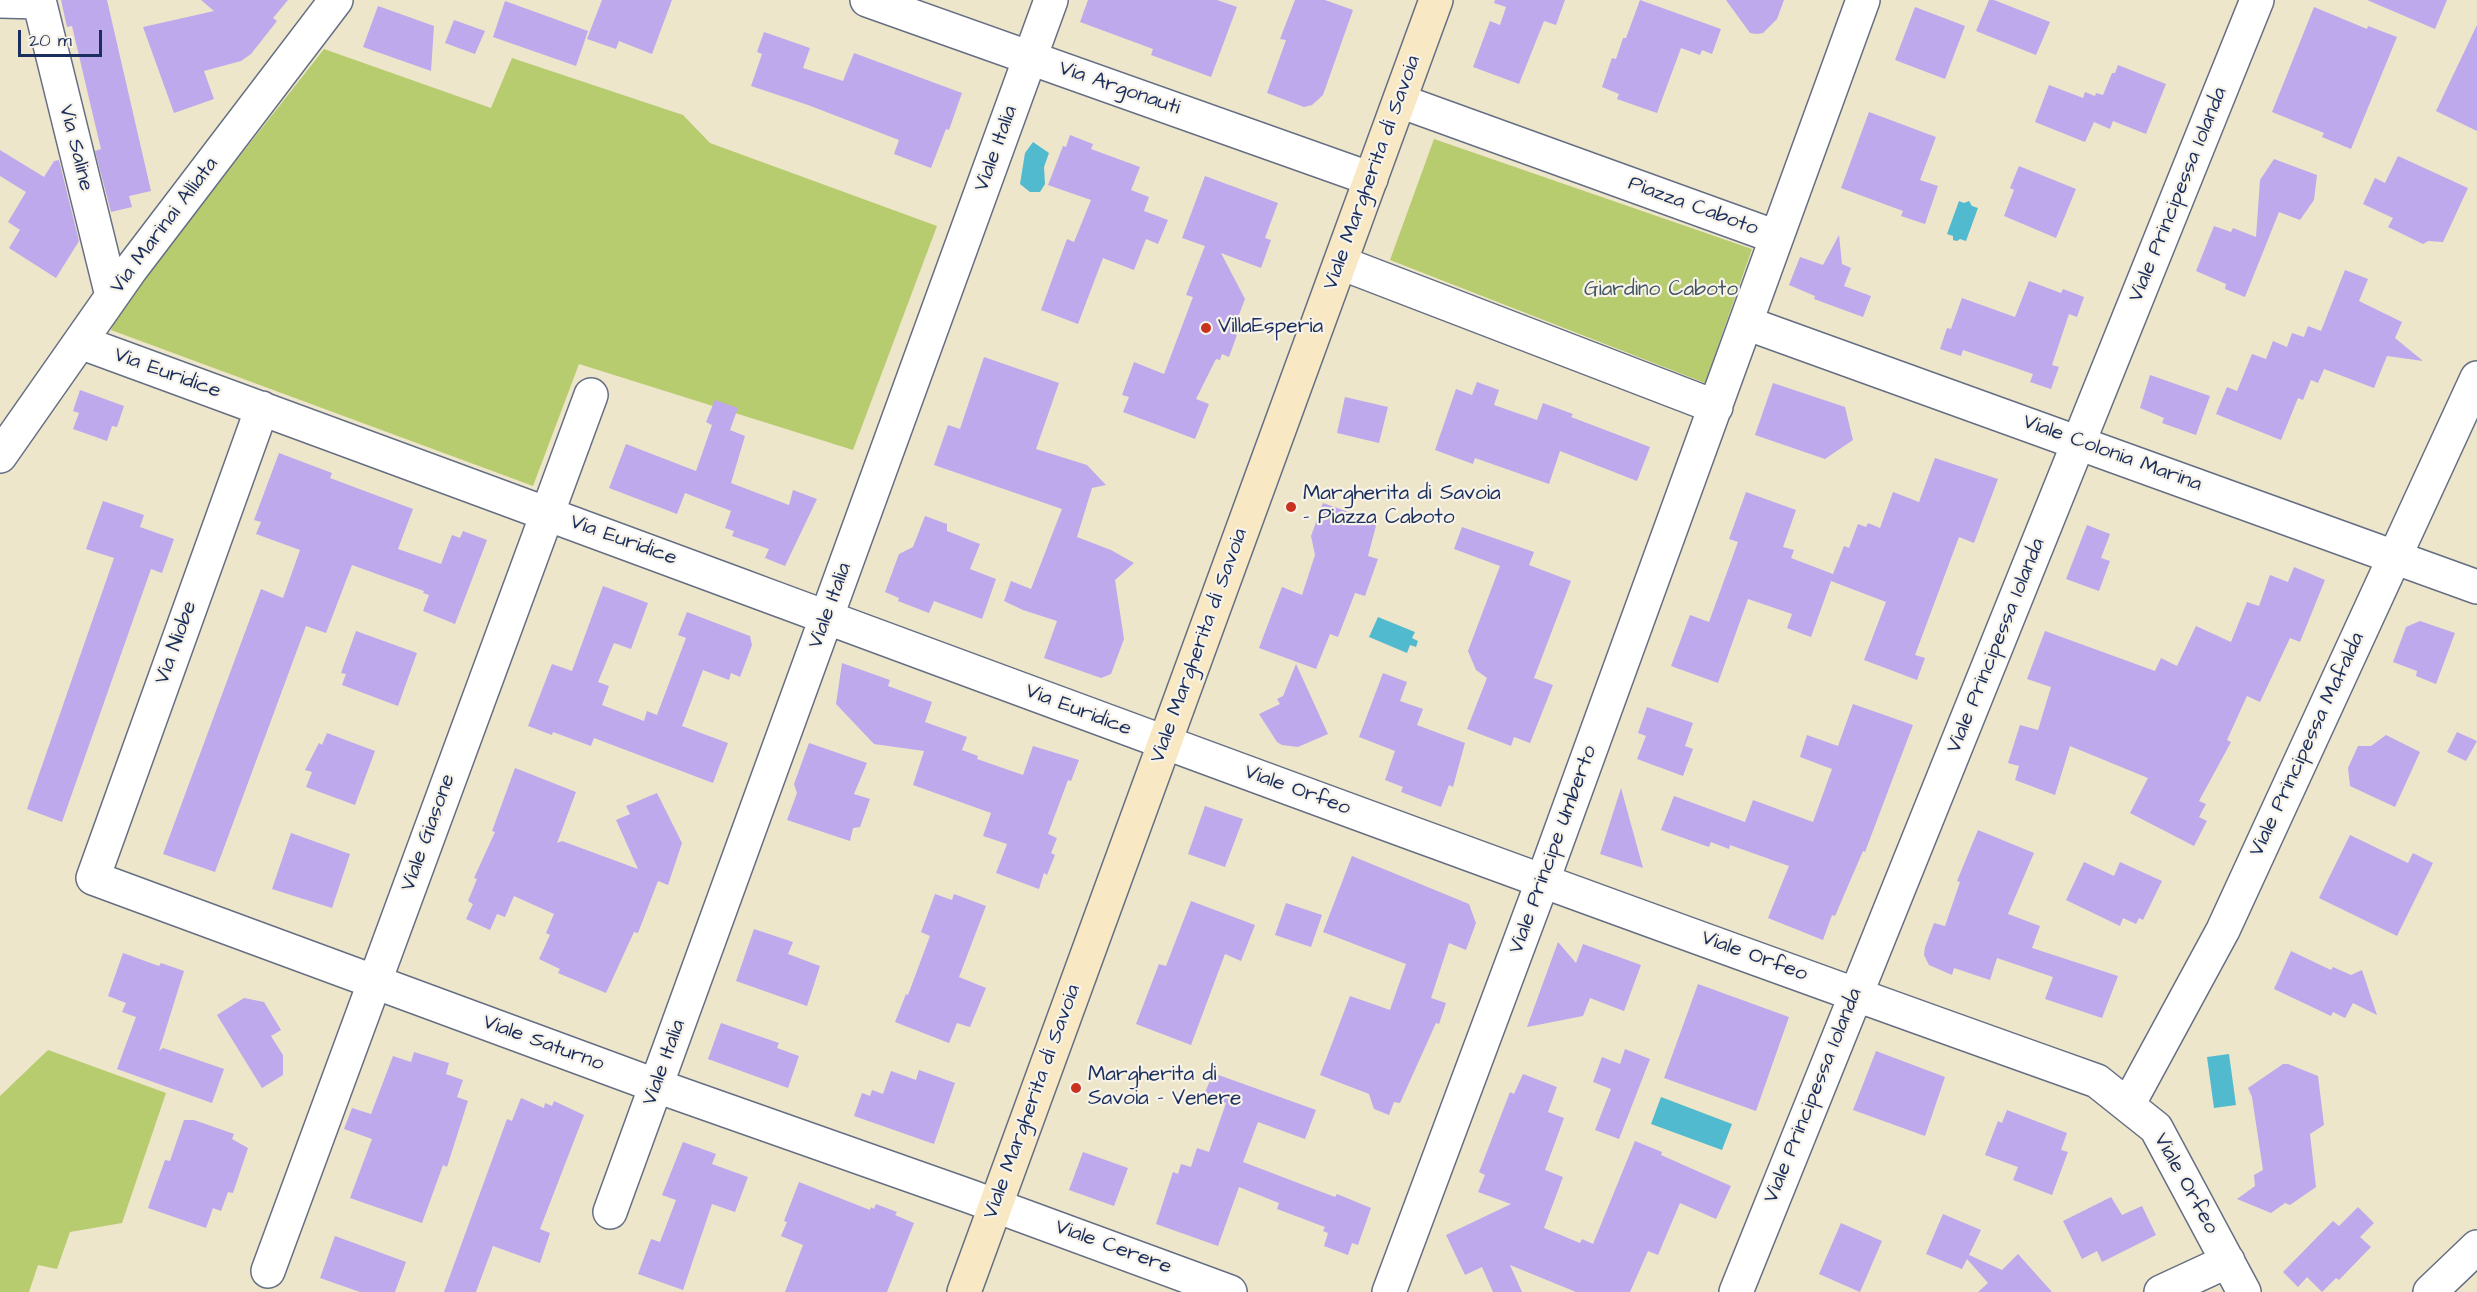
<!DOCTYPE html>
<html>
<head>
<meta charset="utf-8">
<style>
  body { margin:0 }
  #map { position:relative; width:2477px; height:1292px; overflow:hidden; background:#eee6cb; font-family:"Architects Daughter",sans-serif }
  canvas { display:block }
  .scale { position:absolute; left:18px; top:30px; width:84px; height:27px; box-sizing:border-box; border:3px solid #1b2f5e; border-top:0; padding-left:8px; font-size:18px; line-height:21px; white-space:nowrap; color:#1b2f5e; -webkit-text-stroke:4px #f7f3e8; paint-order:stroke }
</style>
</head>
<body>
<div id="map">
<canvas width="2477" height="1292"></canvas>
<div class="scale">20 m</div>
</div>
<script>
const c = document.querySelector('canvas').getContext('2d');
c.lineJoin = 'round';
function fill(path, color) { c.fillStyle = color; c.fill(path, 'evenodd'); }
function stroke(path, color, width, dash) { c.strokeStyle = color; c.lineWidth = width; c.lineCap = dash ? 'butt' : 'round'; c.setLineDash(dash || []); c.stroke(path); }
function drawText(font, color, halo, rows, align = 'center') {
  c.font = font + ' "Architects Daughter",sans-serif'; c.lineWidth = 4.5; c.setLineDash([]); c.textBaseline = 'middle'; c.strokeStyle = halo; c.fillStyle = color; for (const [text, x, y, turn = 0] of rows) {
    c.save(); c.translate(x, y); c.rotate((+turn || 0) * Math.PI / 180); c.textAlign = isNaN(turn) ? turn : align; if (halo) c.strokeText(text, 0, 0); c.fillText(text, 0, 0); c.restore();
  }
}
fill(new Path2D(`
  M 324,49 L 491,108 L 512,58 L 683,115 L 710,143 L 937,226 L 853,450 L 579,364 L 533,486 L 111,330 L 119,310 Z
  M 1434,139 L 1752,249 L 1705,383 L 1390,260 Z
  M 48,1050 L 166,1093 L 122,1223 L 70,1232 L 57,1269 L 38,1265 L 29,1292 L 0,1292 L 0,1096 Z`), '#b7cb6f');
fill(new Path2D(`
  M 1033,142 L 1049,153 L 1044,167 L 1045,184 L 1040,192 L 1030,192 L 1020,184 L 1025,153 Z
  M 1959,201 L 1964,203 L 1969,201 L 1972,206 L 1978,208 L 1966,241 L 1960,239 L 1957,241 L 1953,240 L 1953,236 L 1947,234 Z
  M 1378,617 L 1415,632 L 1412,638 L 1418,641 L 1416,647 L 1410,645 L 1407,653 L 1369,637 Z
  M 2229,1054 L 2236,1105 L 2214,1108 L 2207,1057 Z
  M 1661,1097 L 1732,1124 L 1722,1150 L 1651,1124 Z`), '#51bace');
fill(new Path2D(`
  M 61,0 L 107,0 L 151,191 L 129,196 L 132,207 L 111,212 L 95,151 L 101,149 L 91,107 L 72,26 L 67,27 Z
  M 201,0 L 288,0 L 273,18 L 277,21 L 251,54 L 241,61 L 204,71 L 214,99 L 174,113 L 143,27 L 214,11 Z
  M 602,0 L 672,0 L 652,54 L 619,41 L 616,49 L 587,39 Z
  M 1088,0 L 1217,0 L 1237,7 L 1211,77 L 1151,55 L 1153,49 L 1080,22 Z
  M 1295,0 L 1325,0 L 1353,10 L 1323,95 L 1312,105 L 1304,107 L 1267,93 L 1286,40 L 1280,39 Z
  M 1495,0 L 1565,0 L 1556,25 L 1544,21 L 1519,84 L 1473,67 L 1490,21 L 1500,25 L 1506,7 L 1494,3 Z
  M 1640,0 L 1721,29 L 1712,54 L 1702,50 L 1700,55 L 1681,48 L 1657,113 L 1617,99 L 1619,94 L 1602,87 L 1612,58 L 1616,59 L 1623,38 L 1626,38 Z
  M 1726,0 L 1784,0 L 1777,19 L 1763,33 L 1757,34 L 1750,33 Z
  M 1989,0 L 1994,0 L 2050,22 L 2036,55 L 1976,31 Z
  M 2367,0 L 2447,0 L 2435,29 Z
  M 505,1 L 588,31 L 576,66 L 493,37 Z
  M 378,6 L 434,26 L 431,71 L 363,47 Z
  M 1915,7 L 1965,26 L 1945,79 L 1895,60 Z
  M 2314,7 L 2367,29 L 2368,26 L 2397,37 L 2351,149 L 2322,137 L 2324,133 L 2272,112 Z
  M 454,20 L 485,31 L 475,54 L 445,43 Z
  M 2477,25 L 2477,131 L 2436,111 Z
  M 764,32 L 810,48 L 803,68 L 843,81 L 854,53 L 962,93 L 949,130 L 946,129 L 931,168 L 894,154 L 899,140 L 808,105 L 751,86 L 762,54 L 757,52 Z
  M 2118,65 L 2166,84 L 2146,134 L 2113,121 L 2110,129 L 2094,122 L 2085,142 L 2035,122 L 2049,85 L 2083,98 L 2085,92 L 2095,96 L 2096,93 L 2103,95 L 2112,73 L 2115,73 Z
  M 1869,112 L 1936,137 L 1920,180 L 1938,186 L 1925,224 L 1901,216 L 1903,211 L 1841,188 Z
  M 1070,135 L 1093,144 L 1091,149 L 1140,167 L 1131,190 L 1149,197 L 1144,211 L 1168,220 L 1158,244 L 1146,239 L 1134,270 L 1103,258 L 1078,324 L 1041,310 L 1067,239 L 1074,242 L 1091,200 L 1048,185 L 1063,146 L 1066,147 Z
  M 0,150 L 44,177 L 54,161 L 59,160 L 79,241 L 56,278 L 9,248 L 20,230 L 8,222 L 26,192 L 0,176 Z
  M 2398,156 L 2468,188 L 2443,242 L 2428,241 L 2423,244 L 2388,227 L 2393,218 L 2363,204 L 2375,178 L 2385,183 Z
  M 2274,159 L 2317,175 L 2314,200 L 2300,220 L 2279,212 L 2245,297 L 2225,289 L 2226,284 L 2196,271 L 2214,226 L 2231,232 L 2233,228 L 2256,237 L 2260,180 Z
  M 2019,166 L 2076,189 L 2056,238 L 2004,216 L 2014,190 L 2010,188 Z
  M 1205,176 L 1278,203 L 1265,238 L 1271,240 L 1261,268 L 1221,253 L 1245,299 L 1232,333 L 1237,335 L 1229,357 L 1222,354 L 1220,360 L 1216,359 L 1196,399 L 1209,404 L 1195,439 L 1123,412 L 1129,397 L 1122,395 L 1134,362 L 1164,374 L 1193,297 L 1186,295 L 1205,246 L 1182,238 Z
  M 1839,235 L 1842,264 L 1851,268 L 1844,286 L 1871,296 L 1863,317 L 1814,299 L 1815,296 L 1789,285 L 1800,257 L 1823,265 Z
  M 2345,270 L 2368,279 L 2359,301 L 2402,322 L 2395,338 L 2423,361 L 2387,356 L 2374,388 L 2324,369 L 2318,383 L 2311,380 L 2303,400 L 2298,398 L 2281,440 L 2216,414 L 2227,387 L 2237,391 L 2252,354 L 2266,359 L 2273,341 L 2287,347 L 2292,333 L 2304,337 L 2308,326 L 2321,331 Z
  M 2029,281 L 2061,293 L 2063,289 L 2084,297 L 2077,317 L 2069,314 L 2052,365 L 2059,367 L 2051,389 L 2030,382 L 2033,374 L 1963,350 L 1961,356 L 1940,349 L 1947,328 L 1951,329 L 1962,298 L 2015,317 Z
  M 984,357 L 1059,383 L 1036,449 L 1087,465 L 1106,485 L 1092,488 L 1077,537 L 1111,550 L 1134,563 L 1115,580 L 1124,639 L 1111,674 L 1101,678 L 1044,658 L 1057,621 L 1023,610 L 1004,601 L 1011,581 L 1031,589 L 1062,509 L 934,465 L 948,425 L 960,429 Z
  M 2150,375 L 2210,396 L 2196,435 L 2162,423 L 2164,418 L 2140,408 Z
  M 1477,382 L 1499,390 L 1494,405 L 1537,420 L 1543,403 L 1573,414 L 1571,417 L 1650,447 L 1637,481 L 1560,451 L 1549,484 L 1475,458 L 1473,464 L 1435,450 L 1456,389 L 1472,395 Z
  M 1773,383 L 1845,407 L 1853,440 L 1825,459 L 1755,435 Z
  M 80,390 L 124,406 L 117,427 L 112,426 L 107,441 L 73,429 L 79,413 L 73,411 Z
  M 1345,397 L 1388,407 L 1379,443 L 1337,433 Z
  M 715,400 L 738,408 L 730,430 L 745,436 L 731,483 L 789,505 L 793,490 L 817,499 L 785,566 L 765,558 L 769,549 L 732,536 L 734,531 L 725,528 L 731,511 L 685,493 L 677,514 L 609,488 L 626,444 L 696,471 L 712,425 L 706,422 Z
  M 279,453 L 332,473 L 330,478 L 413,509 L 398,549 L 441,564 L 452,535 L 460,538 L 463,531 L 487,540 L 455,624 L 423,611 L 429,595 L 423,593 L 424,591 L 352,565 L 326,633 L 306,626 L 215,872 L 163,854 L 261,589 L 283,598 L 300,550 L 256,534 L 261,522 L 254,520 Z
  M 1935,458 L 1998,479 L 1974,543 L 1959,537 L 1915,655 L 1925,658 L 1917,680 L 1864,660 L 1886,602 L 1831,581 L 1811,637 L 1787,628 L 1792,614 L 1748,599 L 1718,683 L 1671,666 L 1690,615 L 1709,622 L 1738,542 L 1729,539 L 1746,492 L 1796,510 L 1783,547 L 1794,550 L 1791,558 L 1833,574 L 1844,546 L 1849,548 L 1858,524 L 1866,527 L 1868,523 L 1880,528 L 1893,492 L 1919,502 Z
  M 103,501 L 144,515 L 140,527 L 174,539 L 162,573 L 151,569 L 62,822 L 27,809 L 114,558 L 86,549 Z
  M 1323,503 L 1377,522 L 1368,556 L 1378,559 L 1365,596 L 1355,593 L 1338,637 L 1330,634 L 1316,669 L 1259,648 L 1282,587 L 1302,595 L 1315,555 L 1311,536 Z
  M 925,516 L 947,524 L 947,531 L 980,544 L 970,569 L 996,579 L 982,619 L 934,601 L 929,613 L 898,601 L 899,598 L 885,592 L 899,554 L 913,547 Z
  M 2087,525 L 2110,534 L 2101,558 L 2110,561 L 2099,591 L 2066,579 Z
  M 1462,527 L 1534,552 L 1529,565 L 1571,581 L 1534,678 L 1553,685 L 1530,743 L 1514,737 L 1511,746 L 1467,729 L 1487,678 L 1476,670 L 1468,651 L 1500,566 L 1454,549 Z
  M 2294,567 L 2325,580 L 2300,642 L 2290,638 L 2260,702 L 2247,696 L 2227,740 L 2231,742 L 2199,801 L 2206,804 L 2199,817 L 2207,821 L 2194,846 L 2130,813 L 2148,778 L 2070,746 L 2055,795 L 2015,780 L 2019,766 L 2008,763 L 2020,725 L 2038,730 L 2051,687 L 2027,679 L 2045,631 L 2155,671 L 2161,658 L 2177,666 L 2196,626 L 2231,642 L 2247,602 L 2259,606 L 2270,575 L 2288,582 Z
  M 603,586 L 648,603 L 631,649 L 614,643 L 598,682 L 609,686 L 602,705 L 644,721 L 647,711 L 657,715 L 686,638 L 678,635 L 687,612 L 750,636 L 752,645 L 740,677 L 731,673 L 729,680 L 703,670 L 682,726 L 728,743 L 713,783 L 594,738 L 591,746 L 553,732 L 552,735 L 528,726 L 552,664 L 572,671 Z
  M 2420,621 L 2455,633 L 2436,684 L 2416,676 L 2417,671 L 2393,662 L 2406,627 Z
  M 356,631 L 417,653 L 398,706 L 342,685 L 346,674 L 341,673 Z
  M 842,663 L 890,680 L 888,686 L 932,702 L 925,722 L 967,737 L 962,750 L 978,756 L 977,759 L 1023,775 L 1033,746 L 1079,760 L 1071,781 L 1068,780 L 1048,834 L 1057,838 L 1051,853 L 1055,855 L 1047,875 L 1044,873 L 1039,889 L 996,873 L 1007,844 L 983,836 L 991,813 L 913,785 L 924,751 L 874,744 L 836,704 Z
  M 1296,664 L 1328,734 L 1298,747 L 1282,745 L 1277,742 L 1259,714 L 1280,704 L 1277,699 L 1283,696 Z
  M 1383,673 L 1407,682 L 1400,701 L 1423,709 L 1417,725 L 1465,743 L 1453,787 L 1449,785 L 1441,807 L 1401,792 L 1403,787 L 1385,780 L 1395,751 L 1359,737 Z
  M 1853,704 L 1913,725 L 1865,852 L 1863,851 L 1835,916 L 1832,915 L 1823,940 L 1768,918 L 1789,866 L 1730,845 L 1729,849 L 1711,842 L 1709,847 L 1661,830 L 1674,796 L 1745,822 L 1753,800 L 1813,822 L 1832,769 L 1800,757 L 1807,735 L 1838,746 Z
  M 1647,707 L 1693,723 L 1685,746 L 1693,749 L 1683,776 L 1637,759 L 1646,736 L 1638,733 Z
  M 2457,732 L 2477,741 L 2466,761 L 2447,752 Z
  M 327,733 L 375,751 L 355,805 L 306,787 L 312,772 L 305,770 L 319,743 L 322,745 Z
  M 2386,735 L 2420,752 L 2395,807 L 2350,786 L 2348,768 L 2358,746 L 2371,746 Z
  M 809,743 L 867,763 L 854,794 L 870,799 L 860,827 L 853,828 L 850,841 L 787,820 L 797,793 L 794,784 Z
  M 515,768 L 576,792 L 557,843 L 562,841 L 638,869 L 616,820 L 630,814 L 626,806 L 657,793 L 682,843 L 668,885 L 658,881 L 638,933 L 634,932 L 606,993 L 558,973 L 560,969 L 539,959 L 550,935 L 546,933 L 554,914 L 514,896 L 505,917 L 497,914 L 490,930 L 466,919 L 473,904 L 468,901 L 477,879 L 474,878 L 495,832 L 492,831 Z
  M 1621,788 L 1643,868 L 1600,854 Z
  M 1205,806 L 1243,819 L 1225,867 L 1188,854 Z
  M 1978,830 L 2034,853 L 2008,914 L 2040,926 L 2032,948 L 2118,976 L 2102,1018 L 2045,999 L 2053,977 L 1997,958 L 1990,980 L 1954,968 L 1952,975 L 1929,965 L 1924,955 L 1925,947 L 1934,923 L 1945,926 L 1960,882 L 1957,881 Z
  M 291,833 L 350,854 L 332,908 L 272,889 Z
  M 2350,835 L 2408,863 L 2413,853 L 2433,863 L 2397,936 L 2319,898 Z
  M 1352,856 L 1469,904 L 1476,923 L 1466,950 L 1449,943 L 1431,998 L 1446,1003 L 1439,1024 L 1436,1023 L 1400,1103 L 1394,1102 L 1389,1115 L 1374,1109 L 1369,1094 L 1320,1075 L 1350,996 L 1390,1010 L 1406,964 L 1323,932 Z
  M 2084,862 L 2114,876 L 2120,862 L 2162,881 L 2143,920 L 2139,918 L 2136,924 L 2123,918 L 2120,926 L 2066,900 Z
  M 935,894 L 952,900 L 954,894 L 986,906 L 959,977 L 986,988 L 970,1027 L 957,1023 L 949,1043 L 895,1022 L 906,994 L 908,995 L 930,936 L 921,932 Z
  M 1191,901 L 1255,925 L 1241,961 L 1225,954 L 1191,1045 L 1136,1024 L 1159,964 L 1166,966 Z
  M 1286,903 L 1322,915 L 1311,947 L 1275,935 Z
  M 754,929 L 793,942 L 788,954 L 820,966 L 807,1006 L 736,981 Z
  M 1558,942 L 1576,963 L 1583,944 L 1641,965 L 1624,1011 L 1590,998 L 1583,1016 L 1527,1027 Z
  M 2291,951 L 2331,970 L 2333,967 L 2351,975 L 2362,970 L 2377,1015 L 2353,1003 L 2345,1018 L 2333,1012 L 2331,1016 L 2274,989 Z
  M 123,953 L 159,966 L 161,963 L 184,971 L 159,1051 L 163,1048 L 224,1069 L 212,1103 L 117,1069 L 136,1017 L 122,1012 L 126,1003 L 108,996 Z
  M 1698,984 L 1789,1017 L 1756,1111 L 1664,1078 Z
  M 244,998 L 264,1002 L 281,1030 L 271,1036 L 283,1055 L 283,1075 L 262,1088 L 217,1015 Z
  M 721,1023 L 779,1043 L 777,1048 L 799,1056 L 788,1088 L 708,1059 Z
  M 1625,1049 L 1650,1059 L 1619,1139 L 1595,1130 L 1611,1089 L 1593,1082 L 1602,1057 L 1620,1064 Z
  M 1876,1051 L 1945,1077 L 1925,1136 L 1853,1110 Z
  M 414,1052 L 449,1063 L 446,1074 L 463,1080 L 457,1097 L 468,1101 L 447,1167 L 443,1165 L 422,1223 L 350,1198 L 372,1139 L 344,1129 L 352,1108 L 371,1114 L 393,1056 L 411,1062 Z
  M 2283,1064 L 2288,1064 L 2318,1076 L 2324,1125 L 2310,1134 L 2316,1187 L 2290,1205 L 2285,1203 L 2271,1213 L 2237,1199 L 2255,1186 L 2254,1175 L 2263,1170 L 2252,1097 L 2248,1088 Z
  M 919,1070 L 955,1083 L 934,1144 L 854,1116 L 862,1093 L 870,1096 L 872,1090 L 883,1094 L 891,1071 L 916,1080 Z
  M 1213,1073 L 1316,1110 L 1305,1139 L 1258,1122 L 1243,1162 L 1335,1197 L 1337,1194 L 1371,1208 L 1358,1245 L 1352,1243 L 1348,1255 L 1324,1246 L 1328,1233 L 1323,1231 L 1325,1227 L 1277,1209 L 1279,1203 L 1239,1187 L 1218,1246 L 1156,1224 L 1173,1172 L 1178,1174 L 1181,1164 L 1191,1167 L 1197,1148 L 1209,1152 L 1226,1103 L 1204,1095 Z
  M 1523,1074 L 1557,1087 L 1548,1112 L 1564,1118 L 1545,1170 L 1563,1177 L 1544,1228 L 1580,1243 L 1582,1239 L 1593,1244 L 1635,1141 L 1662,1152 L 1661,1155 L 1731,1186 L 1716,1219 L 1680,1203 L 1658,1255 L 1648,1251 L 1630,1292 L 1576,1292 L 1510,1265 L 1522,1292 L 1493,1292 L 1482,1267 L 1465,1275 L 1446,1235 L 1511,1204 L 1478,1192 L 1485,1175 L 1479,1172 L 1510,1092 L 1514,1094 Z
  M 521,1098 L 544,1108 L 545,1103 L 552,1106 L 554,1101 L 584,1115 L 540,1229 L 550,1233 L 540,1263 L 493,1246 L 476,1292 L 444,1292 L 507,1119 L 512,1121 Z
  M 2007,1110 L 2067,1133 L 2061,1150 L 2068,1152 L 2052,1195 L 2013,1180 L 2018,1167 L 1985,1155 L 1998,1121 L 2002,1123 Z
  M 184,1120 L 194,1120 L 234,1134 L 232,1139 L 248,1148 L 233,1193 L 228,1192 L 221,1211 L 213,1208 L 206,1228 L 148,1208 L 165,1160 L 170,1161 Z
  M 683,1142 L 716,1154 L 712,1164 L 748,1177 L 735,1212 L 712,1204 L 683,1290 L 638,1274 L 651,1239 L 660,1242 L 676,1200 L 662,1195 Z
  M 1083,1152 L 1128,1168 L 1114,1206 L 1069,1190 Z
  M 799,1182 L 870,1210 L 871,1207 L 874,1209 L 876,1204 L 897,1212 L 895,1215 L 914,1223 L 887,1292 L 785,1292 L 803,1245 L 781,1236 L 787,1222 L 784,1221 Z
  M 2111,1197 L 2122,1215 L 2142,1206 L 2156,1235 L 2102,1262 L 2097,1251 L 2082,1259 L 2063,1221 Z
  M 2358,1207 L 2374,1223 L 2360,1237 L 2371,1247 L 2339,1280 L 2336,1278 L 2322,1292 L 2307,1277 L 2298,1287 L 2283,1272 L 2333,1221 L 2339,1226 Z
  M 1943,1214 L 1981,1230 L 1969,1255 L 2002,1270 L 2018,1254 L 2052,1292 L 1978,1292 L 1988,1283 L 1967,1259 L 1962,1269 L 1926,1254 Z
  M 1841,1223 L 1882,1241 L 1860,1292 L 1819,1274 Z
  M 335,1236 L 406,1262 L 395,1292 L 360,1292 L 320,1278 Z`), '#bda9ec');
const street = new Path2D(`
  M 39,0 L 112,296
  M 867,0 L 1371,179
  M 0,1 L 39,2
  M 1400,101 L 1776,237
  M 1341,263 L 1716,407
  M 1746,323 L 2477,587
  M 80,342 C 752,588 1422,841 2097,1081 L 2156,1128 L 2244,1292
  M 262,408 L 93,878 L 657,1086 L 969,1196 L 1230,1292
  M 0,456 L 131,269 L 336,0
  M 2128,1105 L 2223,930 L 2477,378
  M 610,1212 L 1051,0
  M 268,1271 L 591,395
  M 1389,1292 L 1543,880 L 1863,0
  M 1736,1292 C 1907,860 2085,431 2257,0
  M 2161,1292 L 2228,1261
  M 2430,1292 L 2477,1247`);
const secondary = new Path2D(`
  M 964,1292 L 1436,0`);
stroke(street, '#656f84', 36);
stroke(secondary, '#656f84', 36);
stroke(street, '#fff', 33);
stroke(secondary, '#f8e8c3', 33);
for (const [x, y, r, color] of [
  [1206,328,6,"#c8321e"],
  [1291,507,6,"#c8321e"],
  [1076,1088,6,"#c8321e"]
]) { const dot = new Path2D(); dot.arc(x, y, r, 0, 2 * Math.PI); c.fillStyle = color; c.fill(dot); stroke(dot, '#f7f3e8', 2); }
drawText('21px', '#1b2f5e', '#f7f3e8', [
  ["Via Argonauti",1119,89,19],
  ["Via Saline",75,148,76],
  ["Viale Italia",997,149,-70],
  ["Viale Margherita di Savoia",1373,173,-70],
  ["Viale Principessa Iolanda",2179,195,-68],
  ["Piazza Caboto",1693,207,20],
  ["Via Marinai Alliata",165,226,-53],
  ["Via Euridice",167,374,20],
  ["Viale Colonia Marina",2112,454,20],
  ["Via Euridice",623,541,20],
  ["Viale Italia",831,606,-70],
  ["Via Niobe",177,643,-70],
  ["Viale Margherita di Savoia",1200,646,-70],
  ["Viale Principessa Iolanda",1997,646,-68],
  ["Via Euridice",1078,711,21],
  ["Viale Principessa Mafalda",2308,745,-65],
  ["Viale Orfeo",1297,791,20],
  ["Viale Giasone",429,833,-70],
  ["Viale Principe Umberto",1554,850,-70],
  ["Viale Orfeo",1754,957,20],
  ["Viale Saturno",543,1044,20],
  ["Viale Italia",665,1063,-70],
  ["Viale Principessa Iolanda",1814,1096,-68],
  ["Viale Margherita di Savoia",1033,1102,-70],
  ["Viale Orfeo",2185,1184,61],
  ["Viale Cerere",1113,1248,20]
]);
drawText('21px', '#425662', '#f7f3e8', [
  ["Giardino Caboto",1661,291]
]);
drawText('21px', '#1b2f5e', '#f7f3e8', [
  ["VillaEsperia",1218,328],
  ["Margherita di Savoia",1303,495],
  ["- Piazza Caboto",1303,519],
  ["Margherita di",1088,1076],
  ["Savoia - Venere",1088,1100]
], 'left');
</script>
</body>
</html>
